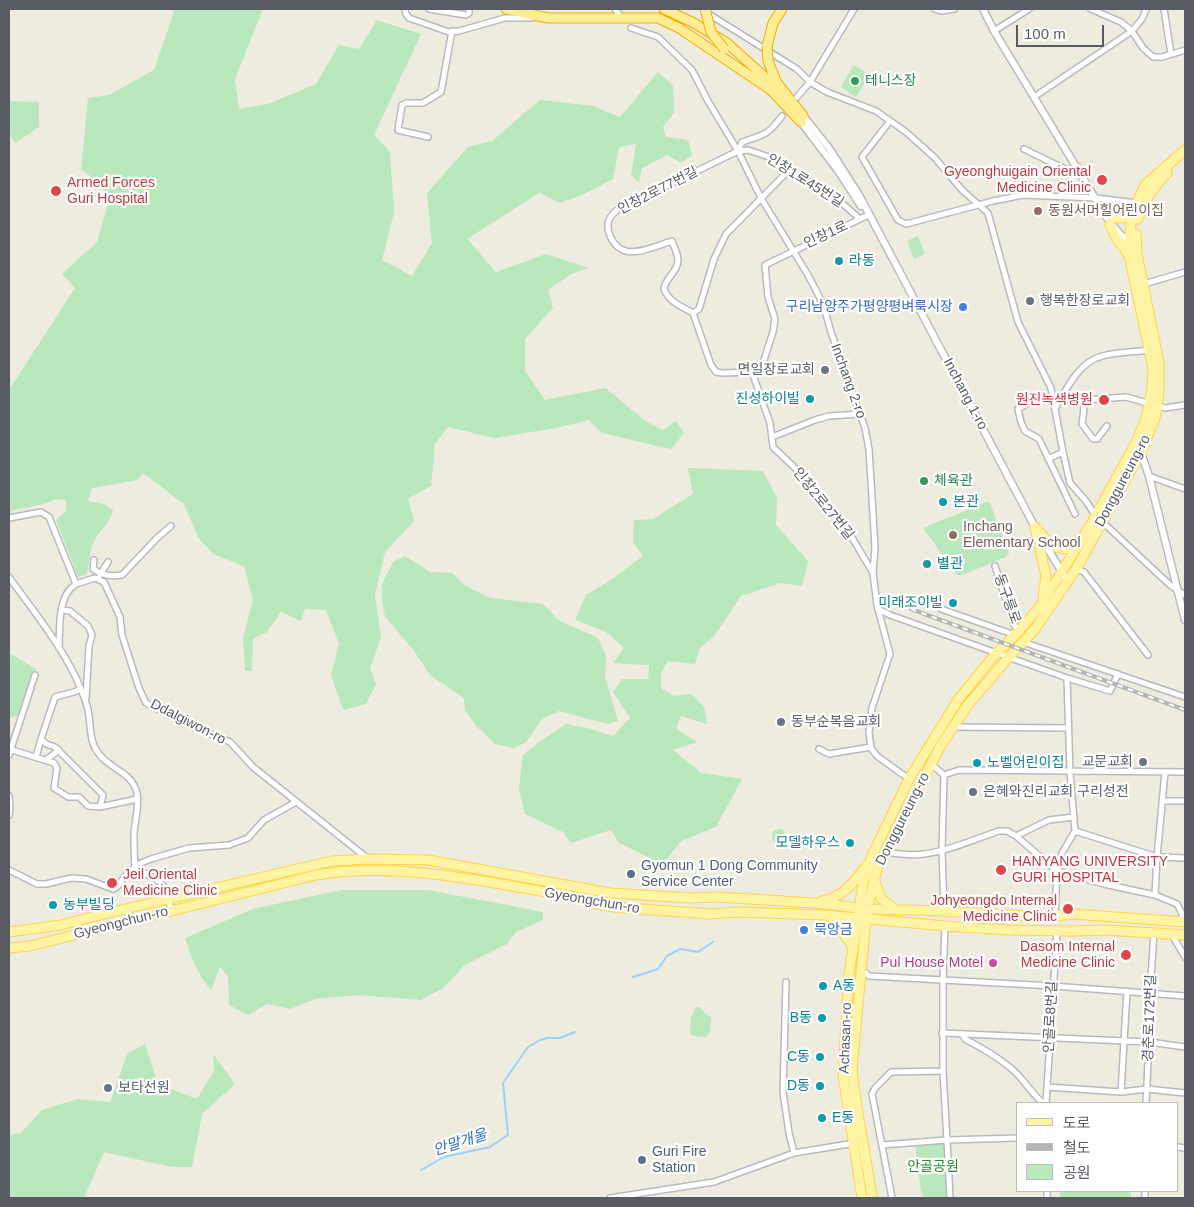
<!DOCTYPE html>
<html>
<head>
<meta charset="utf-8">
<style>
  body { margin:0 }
  #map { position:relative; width:1194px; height:1207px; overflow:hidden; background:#eeebdf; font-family:Helvetica,"Noto Sans KR",sans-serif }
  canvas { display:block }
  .frame { position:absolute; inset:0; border:10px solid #585c62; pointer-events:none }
  .legend { position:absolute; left:1016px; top:1102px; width:162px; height:90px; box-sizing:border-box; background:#fff; border:1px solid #bcbec0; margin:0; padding:6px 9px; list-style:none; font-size:15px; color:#585c62 }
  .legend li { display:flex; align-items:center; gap:10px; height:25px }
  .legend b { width:25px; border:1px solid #bcbec0 }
  .scale { position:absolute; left:1016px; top:25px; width:88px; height:22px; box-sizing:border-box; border:2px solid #585c62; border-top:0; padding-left:6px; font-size:15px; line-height:18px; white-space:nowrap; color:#585c62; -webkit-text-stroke:4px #fff; paint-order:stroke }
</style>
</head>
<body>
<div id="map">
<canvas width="1194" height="1207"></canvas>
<div class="frame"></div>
<ul class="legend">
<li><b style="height:6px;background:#fff4a3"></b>도로</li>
<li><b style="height:6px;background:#b4b5b5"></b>철도</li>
<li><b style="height:14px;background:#b8e8bb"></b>공원</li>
</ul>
<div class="scale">100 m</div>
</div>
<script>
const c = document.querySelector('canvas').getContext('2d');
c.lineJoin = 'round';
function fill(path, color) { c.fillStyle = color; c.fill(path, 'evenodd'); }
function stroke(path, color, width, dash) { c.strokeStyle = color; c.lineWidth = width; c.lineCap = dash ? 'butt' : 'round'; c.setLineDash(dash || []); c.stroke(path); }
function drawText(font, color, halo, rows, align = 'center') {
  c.font = font + ' Helvetica,"Noto Sans KR",sans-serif'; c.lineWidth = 4.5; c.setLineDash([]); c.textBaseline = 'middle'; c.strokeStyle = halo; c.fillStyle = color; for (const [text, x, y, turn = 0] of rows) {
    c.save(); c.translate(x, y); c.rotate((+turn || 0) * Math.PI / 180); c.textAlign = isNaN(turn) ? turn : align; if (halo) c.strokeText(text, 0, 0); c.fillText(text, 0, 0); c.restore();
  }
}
fill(new Path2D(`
  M 175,9 L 263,9 L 235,79 L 239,109 L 268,104 L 316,84 L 339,45 L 359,49 L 377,20 L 421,34 L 374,135 L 390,152 L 394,212 L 382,260 L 412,276 L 432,243 L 427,193 L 468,147 L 492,141 L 540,100 L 593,106 L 620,117 L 658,72 L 673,86 L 674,113 L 663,127 L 666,137 L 688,140 L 692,155 L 681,163 L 667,155 L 642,168 L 639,183 L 631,175 L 636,144 L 619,147 L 613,179 L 584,194 L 560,203 L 539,193 L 467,239 L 496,272 L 546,254 L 589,268 L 571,274 L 548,290 L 553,308 L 525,339 L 525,371 L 545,400 L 605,388 L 647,422 L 663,430 L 676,421 L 684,433 L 671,449 L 602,433 L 589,420 L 556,428 L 494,438 L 448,427 L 435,444 L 431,486 L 408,499 L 414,521 L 385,552 L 375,594 L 381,637 L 370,668 L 376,684 L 366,704 L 343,710 L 331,675 L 339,644 L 326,610 L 305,609 L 301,621 L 281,612 L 267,632 L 253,639 L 252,671 L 245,671 L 243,638 L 253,600 L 244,566 L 213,554 L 198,537 L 184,504 L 143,473 L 137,480 L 92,488 L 88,501 L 104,504 L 113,510 L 108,522 L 96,537 L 91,549 L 87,574 L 78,577 L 56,520 L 66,511 L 66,500 L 56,499 L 43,504 L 9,511 L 9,390 L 75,288 L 62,274 L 97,242 L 109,200 L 98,182 L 81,169 L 88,98 L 109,95 L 154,70 Z
  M 854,65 L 870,75 L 856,97 L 841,87 Z
  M 9,101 L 39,102 L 39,127 L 15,143 L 9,133 Z
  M 918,236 L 925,254 L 914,259 L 907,241 Z
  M 688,468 L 763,471 L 777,498 L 776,525 L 808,561 L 802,586 L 780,583 L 741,596 L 715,635 L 700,648 L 695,664 L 668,661 L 661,673 L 661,688 L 674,696 L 691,694 L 704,706 L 707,724 L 681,716 L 676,729 L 697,742 L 673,750 L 701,773 L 742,779 L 716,827 L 681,841 L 663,864 L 619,843 L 611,830 L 571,843 L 563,832 L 525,814 L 519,788 L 523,755 L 542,740 L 566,724 L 588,728 L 613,736 L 630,718 L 613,692 L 622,679 L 648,679 L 649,665 L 613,663 L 624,648 L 606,632 L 575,620 L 586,595 L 611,580 L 643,556 L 633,542 L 634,520 L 653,519 L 693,494 Z
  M 989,501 L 1009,553 L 1006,557 L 962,575 L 957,575 L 923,528 Z
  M 405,556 L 430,572 L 452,573 L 463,584 L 489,598 L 543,604 L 558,620 L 598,638 L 606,656 L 605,677 L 618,721 L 608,724 L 559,711 L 542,719 L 526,742 L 514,748 L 495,744 L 477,727 L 465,710 L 464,698 L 430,675 L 412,648 L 385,617 L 382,599 L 382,584 L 393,562 Z
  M 9,653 L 36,669 L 20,714 L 9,719 Z
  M 778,829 L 783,829 L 786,842 L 775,842 L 772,839 L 773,831 Z
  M 341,890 L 428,890 L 543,912 L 543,920 L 516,932 L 507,944 L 465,965 L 443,988 L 421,1000 L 357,995 L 315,999 L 290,1009 L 267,1004 L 248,1015 L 229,1005 L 228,976 L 220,967 L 211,990 C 198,975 191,957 185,938 L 253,909 Z
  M 696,1007 L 699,1007 L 711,1018 L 710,1032 L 705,1037 L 693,1036 L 690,1033 L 691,1018 Z
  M 145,1044 L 158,1084 L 197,1099 L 214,1071 L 213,1054 L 235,1084 L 202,1114 L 192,1167 L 172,1167 L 104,1152 L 84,1198 L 9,1198 L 9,1135 L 21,1133 L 42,1110 L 77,1099 L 110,1102 L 127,1054 Z
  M 947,1140 L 950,1197 L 924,1197 L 921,1192 L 915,1143 Z
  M 1060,1191 L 1131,1191 L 1131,1198 L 1060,1198 Z`), '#b8e8bb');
stroke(new Path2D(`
  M 633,977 L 658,969 L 667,956 L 680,949 L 698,952 L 713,942
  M 421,1170 L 444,1157 L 490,1147 L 508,1135 L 503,1083 L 528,1047 L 540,1040 L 548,1038 L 560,1038 L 575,1032`), '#9ed0ff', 2);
const minor = new Path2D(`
  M 405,9 L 406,14 L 409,18 L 449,32 L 459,31 L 505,18 L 532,18
  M 429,9 L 466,15 L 469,13 L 469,9
  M 615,9 L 619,14
  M 935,9 L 941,11 L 954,9
  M 1146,9 L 1142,19 L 1132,31 L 1143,48 L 1153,57 L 1162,57 L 1185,50
  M 1164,9 L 1171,54
  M 707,13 L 797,69 L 810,82 L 827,92 L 876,111 L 906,132 L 935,158 L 962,190 L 988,213 L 1018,322 L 1051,388 L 1063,452 L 1070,483 L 1086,501 L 1095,515 L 1170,585 L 1185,595
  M 631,28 L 658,37 L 692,70 L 708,101 L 738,151 L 761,198 L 808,275 L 823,304 L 831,332 L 865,428 L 869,449 L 875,547 L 873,573 L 877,605 L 890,654 L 872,708 L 869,733 L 871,748 L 877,756 L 909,779
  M 994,31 L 1029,9
  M 797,97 L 810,82 L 854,9
  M 1034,97 L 1132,31 L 1121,22 L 1091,9
  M 890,121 L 862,157 L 898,220 L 906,224 L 993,201 L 1023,195 L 1096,198 L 1137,203
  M 428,137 L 398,130 L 402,105 L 406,103 L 423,103 L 441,92 L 452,31
  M 1024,149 L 1067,170 L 1078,167
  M 738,151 L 742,142 C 764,135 768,135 782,116
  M 1144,284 L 1185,272
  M 693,313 C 682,307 668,301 664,289 C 665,278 678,272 678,260 C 678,254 674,247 672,241 C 649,248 620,265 609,233 C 606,223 609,217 617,210 L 738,151 L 748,150 L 775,159 L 843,204 L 860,219 L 868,215
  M 693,313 L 711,365 L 716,372 L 722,373 L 752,372 L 770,423 L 773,447 L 796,469 L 844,524 L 873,573
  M 693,313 L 699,309 L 714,259 L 726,234 L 790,169
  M 752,372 L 758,369 L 763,363 L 773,332 L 775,319 L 768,297 L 765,265 L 860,219
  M 1030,402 L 1018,409 L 1021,422 L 1025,431 L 1039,439 L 1075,514
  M 1056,407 C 1067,388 1079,362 1102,356 C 1117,352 1134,352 1150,350
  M 1107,426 L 1097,439 L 1093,439 L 1082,424 L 1085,400 L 1126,397 L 1165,408 L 1185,405
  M 772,437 L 815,420 L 829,416 L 860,414
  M 1048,459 L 1063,452
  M 1149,476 L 1185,489
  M 9,518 L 41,512 L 49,517 L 76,584 L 95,578 L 104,582 L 120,617 L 122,635 L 139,688 L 146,703 L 187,724 L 230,742 L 253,767 L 367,858
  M 94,560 L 93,569 C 103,575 110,577 122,575 L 157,538 L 171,526
  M 995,566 L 1014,625 L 1019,631
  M 1076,569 L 1084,572 L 1148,655
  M 100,575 L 108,562
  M 9,577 C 34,612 64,648 81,689 C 83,696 87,703 88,710 C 91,724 89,740 97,751 C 106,767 127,770 135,787 C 141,800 135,819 134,833 C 134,844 134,856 135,867 C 162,886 163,874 171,910
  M 878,609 L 890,615 L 1067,678 L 1070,773 L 1075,831 L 1062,853 L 1057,871 L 1055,916
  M 941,609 L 1015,635
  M 62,610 L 70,611 L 88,626 L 92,635 L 89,646 L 86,699
  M 1023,642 L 1185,697
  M 59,648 C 60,627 57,596 76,584
  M 1067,678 L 1110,691 L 1118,674
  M 80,689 L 74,692 L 55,697 L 41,739 L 46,744 L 55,747 L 103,795 L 100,807
  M 953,727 L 1068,728
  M 9,749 L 54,763 L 57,768 L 54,788 L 68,797 L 79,797 L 88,806 L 100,807 L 137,799
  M 819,749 L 829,754 L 871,747
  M 9,755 L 35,675
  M 36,757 L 41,739
  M 46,760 L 59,750
  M 931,764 L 944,775 L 942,850 L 944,911
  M 944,775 L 959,770 L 1185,772
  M 9,796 L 10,807 L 9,815
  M 1162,801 L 1185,801
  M 1075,831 L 1157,857 L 1165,772
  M 1016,836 L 1049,820 L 1074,817
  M 885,852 C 898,854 911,856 924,854 C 949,851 974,839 999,831 L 1007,831 L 1016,836 L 1057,871 L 1104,884 L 1155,895 L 1177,904 L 1182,914 L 1183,922
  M 9,870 L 37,884 L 46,884 L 71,878 L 86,879 L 113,889 L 118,886 L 127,873 L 141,863 L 151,859 L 189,848 L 229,845 L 248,838 L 264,820 L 296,802
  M 1155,895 L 1157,857 L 1185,858
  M 1172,935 L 1185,957
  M 860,972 L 866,973 L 869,976 L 1053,986 L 1185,996
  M 786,982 L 783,1092 L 789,1133 L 794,1153
  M 942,1033 L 1149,1042 L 1185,1047
  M 962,1034 L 965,1039 C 982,1048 1000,1058 1014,1071 C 1025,1081 1032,1094 1043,1103
  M 943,1071 L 943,980 L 945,926
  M 1047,1087 L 1121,1092 L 1147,1089 L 1185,1093
  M 1121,1092 L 1127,991
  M 1046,1103 L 1057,931
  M 1146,1103 L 1149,1042 L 1150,993 L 1154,933
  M 882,1145 L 947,1140 L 943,1071 L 891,1072 L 875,1088 L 872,1094 L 892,1198
  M 1178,1147 L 1185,1148
  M 1047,1191 L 1047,1198
  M 1145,1191 L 1145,1198
  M 610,1198 L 714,1182 L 794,1153 L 855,1143
  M 950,1198 L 947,1140 L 1018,1138`);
const tertiary = new Path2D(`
  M 983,9 L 994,31 L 1107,218
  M 805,118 L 829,148 L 859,195 L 1037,531
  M 801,122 L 839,172 L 861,206
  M 1113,226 L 1121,235 L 1132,242
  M 1140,450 L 1149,476 L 1185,620
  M 1042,539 L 1068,582`);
const primary = new Path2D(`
  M 1106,214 C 1117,220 1125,220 1134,211
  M 1138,219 C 1144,201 1153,187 1167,173
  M 1110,224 L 1116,238 L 1129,255
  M 1035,527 L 1046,576 L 1043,597
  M 1037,529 C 1046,539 1053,551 1068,548 L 1078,540
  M 874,879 L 881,898 L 894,909
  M 822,901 C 844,897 854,882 867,865
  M 831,916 L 853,947
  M 9,932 L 61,925 L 108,913 L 332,861 L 367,859 L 428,860 L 610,893 L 689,898 L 718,897 L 814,903 L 867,909 L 944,911 L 1046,917 L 1073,914 L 1185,922
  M 9,948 L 30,946 L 316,875 C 402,861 490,883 574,897 L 592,903 L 613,907 L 711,914 L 738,912 L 825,915 L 945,926 L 1009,930 L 1074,931 L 1106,930 L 1185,935
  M 862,1198 L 843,1075 L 849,974 L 863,884 L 872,856 L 909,779 L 958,700 L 993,657 L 1019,631 L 1041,605 L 1090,526 L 1137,441 L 1146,418 L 1152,390 L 1153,368 L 1129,255 L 1131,223 L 1137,203 L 1145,185 L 1185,150
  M 872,1198 C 866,1155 856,1112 852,1069 L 867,909 L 878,866 L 940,747 L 967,706 L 1009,657 L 1035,629 L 1076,569 L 1141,452 L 1155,418 L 1159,391 L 1159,363 L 1137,254 L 1136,234`);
const trunk = new Path2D(`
  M 506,9 L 548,18 L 658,18 L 679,28 L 774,92
  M 664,9 L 694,23 L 727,43 L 785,95
  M 767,46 L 773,23 L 782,9
  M 768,61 L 777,83 L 803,116
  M 770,89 L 801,122`);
stroke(minor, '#b8bac0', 8);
stroke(tertiary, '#b8bac0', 9);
stroke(primary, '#ffd447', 11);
stroke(trunk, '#edae00', 11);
stroke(minor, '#fff', 5);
stroke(tertiary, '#fff', 6);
stroke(primary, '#fff4a3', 9);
stroke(trunk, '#ffed94', 9);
const rail = new Path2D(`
  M 911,609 L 1185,710`);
stroke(rail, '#b4b5b5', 4);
stroke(rail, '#fff', 2, [5.5]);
const trunkBridge = new Path2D(`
  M 705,9 L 711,32 L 724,49
  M 767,46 L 768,61`);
stroke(trunkBridge, '#edae00', 11, []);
stroke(trunkBridge, '#ffed94', 9);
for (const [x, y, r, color] of [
  [855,81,5,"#2e9e5b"],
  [1102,180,6,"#e0444e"],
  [56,191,6,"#e0444e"],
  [1038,211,5,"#8d6e63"],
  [839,261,5,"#0f9aa8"],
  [1030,301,5,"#6b7280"],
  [963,307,5,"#3f7fe0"],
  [825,370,5,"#6b7280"],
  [810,399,5,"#0f9aa8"],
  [1104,400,6,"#e0444e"],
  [924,481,5,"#2e9e5b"],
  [943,502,5,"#0f9aa8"],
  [953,535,5,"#8d6e63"],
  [927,564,5,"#0f9aa8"],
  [953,603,5,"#0f9aa8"],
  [781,722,5,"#6b7280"],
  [1143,762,5,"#6b7280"],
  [977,763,5,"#0f9aa8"],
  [973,792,5,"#6b7280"],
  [850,843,5,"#0f9aa8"],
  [1001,870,6,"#e0444e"],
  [631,874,5,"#5c6f8a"],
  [112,883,6,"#e0444e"],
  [53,905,5,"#0f9aa8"],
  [1068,909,6,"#e0444e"],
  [804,930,5,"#3f7fe0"],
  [1126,955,6,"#e0444e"],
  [993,963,5,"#d1479c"],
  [823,986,5,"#0f9aa8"],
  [822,1018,5,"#0f9aa8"],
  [820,1057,5,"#0f9aa8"],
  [820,1086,5,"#0f9aa8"],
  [108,1088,5,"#6b7280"],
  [822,1118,5,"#0f9aa8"],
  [642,1160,5,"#5c6f8a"]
]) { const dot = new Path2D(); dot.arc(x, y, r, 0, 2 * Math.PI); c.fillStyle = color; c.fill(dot); stroke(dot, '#fff', 2); }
drawText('14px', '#27864d', '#fff', [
  ["테니스장",865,81],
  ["체육관",934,481]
], 'left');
drawText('14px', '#be3a42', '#fff', [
  ["Gyeonghuigain Oriental",1091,172],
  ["Medicine Clinic",1091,188],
  ["Armed Forces",67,183,"left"],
  ["Guri Hospital",67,199,"left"],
  ["원진녹색병원",1093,400],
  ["HANYANG UNIVERSITY",1012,862,"left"],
  ["GURI HOSPITAL",1012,878,"left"],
  ["Jeil Oriental",123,875,"left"],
  ["Medicine Clinic",123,891,"left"],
  ["Johyeongdo Internal",1057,901],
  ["Medicine Clinic",1057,917],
  ["Dasom Internal",1115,947],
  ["Medicine Clinic",1115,963]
], 'right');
drawText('14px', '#585c62', '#fff', [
  ["인창1로45번길",805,181,32],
  ["인창2로77번길",658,191,-27],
  ["인창1로",826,235,-25],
  ["Inchang 2-ro",848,381,70],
  ["Inchang 1-ro",965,394,62],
  ["Donggureung-ro",1123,481,-62],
  ["인창2로27번길",823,504,51],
  ["동구릉로",1007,599,70],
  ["Ddalgiwon-ro",188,722,27],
  ["Donggureung-ro",903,819,-63],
  ["Gyeongchun-ro",592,901,10],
  ["Gyeongchun-ro",121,923,-14],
  ["안골로8번길",1051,1017,-87],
  ["경춘로172번길",1150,1018,-88],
  ["Achasan-ro",846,1038,-88]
]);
drawText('14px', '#785e54', '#fff', [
  ["동원서머힐어린이집",1048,211],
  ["Inchang",963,527],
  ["Elementary School",963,543]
], 'left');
drawText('14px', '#0d838f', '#fff', [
  ["라동",849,261],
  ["진성하이빌",800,399,"right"],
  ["본관",953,502],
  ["별관",937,564],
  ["미래조이빌",943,603,"right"],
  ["노벨어린이집",987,763],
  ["모델하우스",840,843,"right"],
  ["농부빌딩",63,905],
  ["A동",833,986],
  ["B동",812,1018,"right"],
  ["C동",810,1057,"right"],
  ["D동",810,1086,"right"],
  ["E동",832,1118]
], 'left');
drawText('14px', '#5b616d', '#fff', [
  ["행복한장로교회",1040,301],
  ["면일장로교회",815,370,"right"],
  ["동부순복음교회",791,722],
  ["교문교회",1133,762,"right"],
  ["은혜와진리교회 구리성전",983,792],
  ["보타선원",118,1088]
], 'left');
drawText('14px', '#366cbe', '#fff', [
  ["구리남양주가평양평벼룩시장",953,307],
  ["묵앙금",814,930,"left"]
], 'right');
drawText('14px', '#4e5e75', '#fff', [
  ["Gyomun 1 Dong Community",641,866],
  ["Service Center",641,882],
  ["Guri Fire",652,1152],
  ["Station",652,1168]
], 'left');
drawText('14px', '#b23c85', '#fff', [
  ["Pul House Motel",983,963]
], 'right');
drawText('14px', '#2c8734', '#fff', [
  ["안골공원",933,1167]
]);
drawText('italic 15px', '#3273c5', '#fff', [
  ["안말개울",460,1143,-18]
]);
</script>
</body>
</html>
